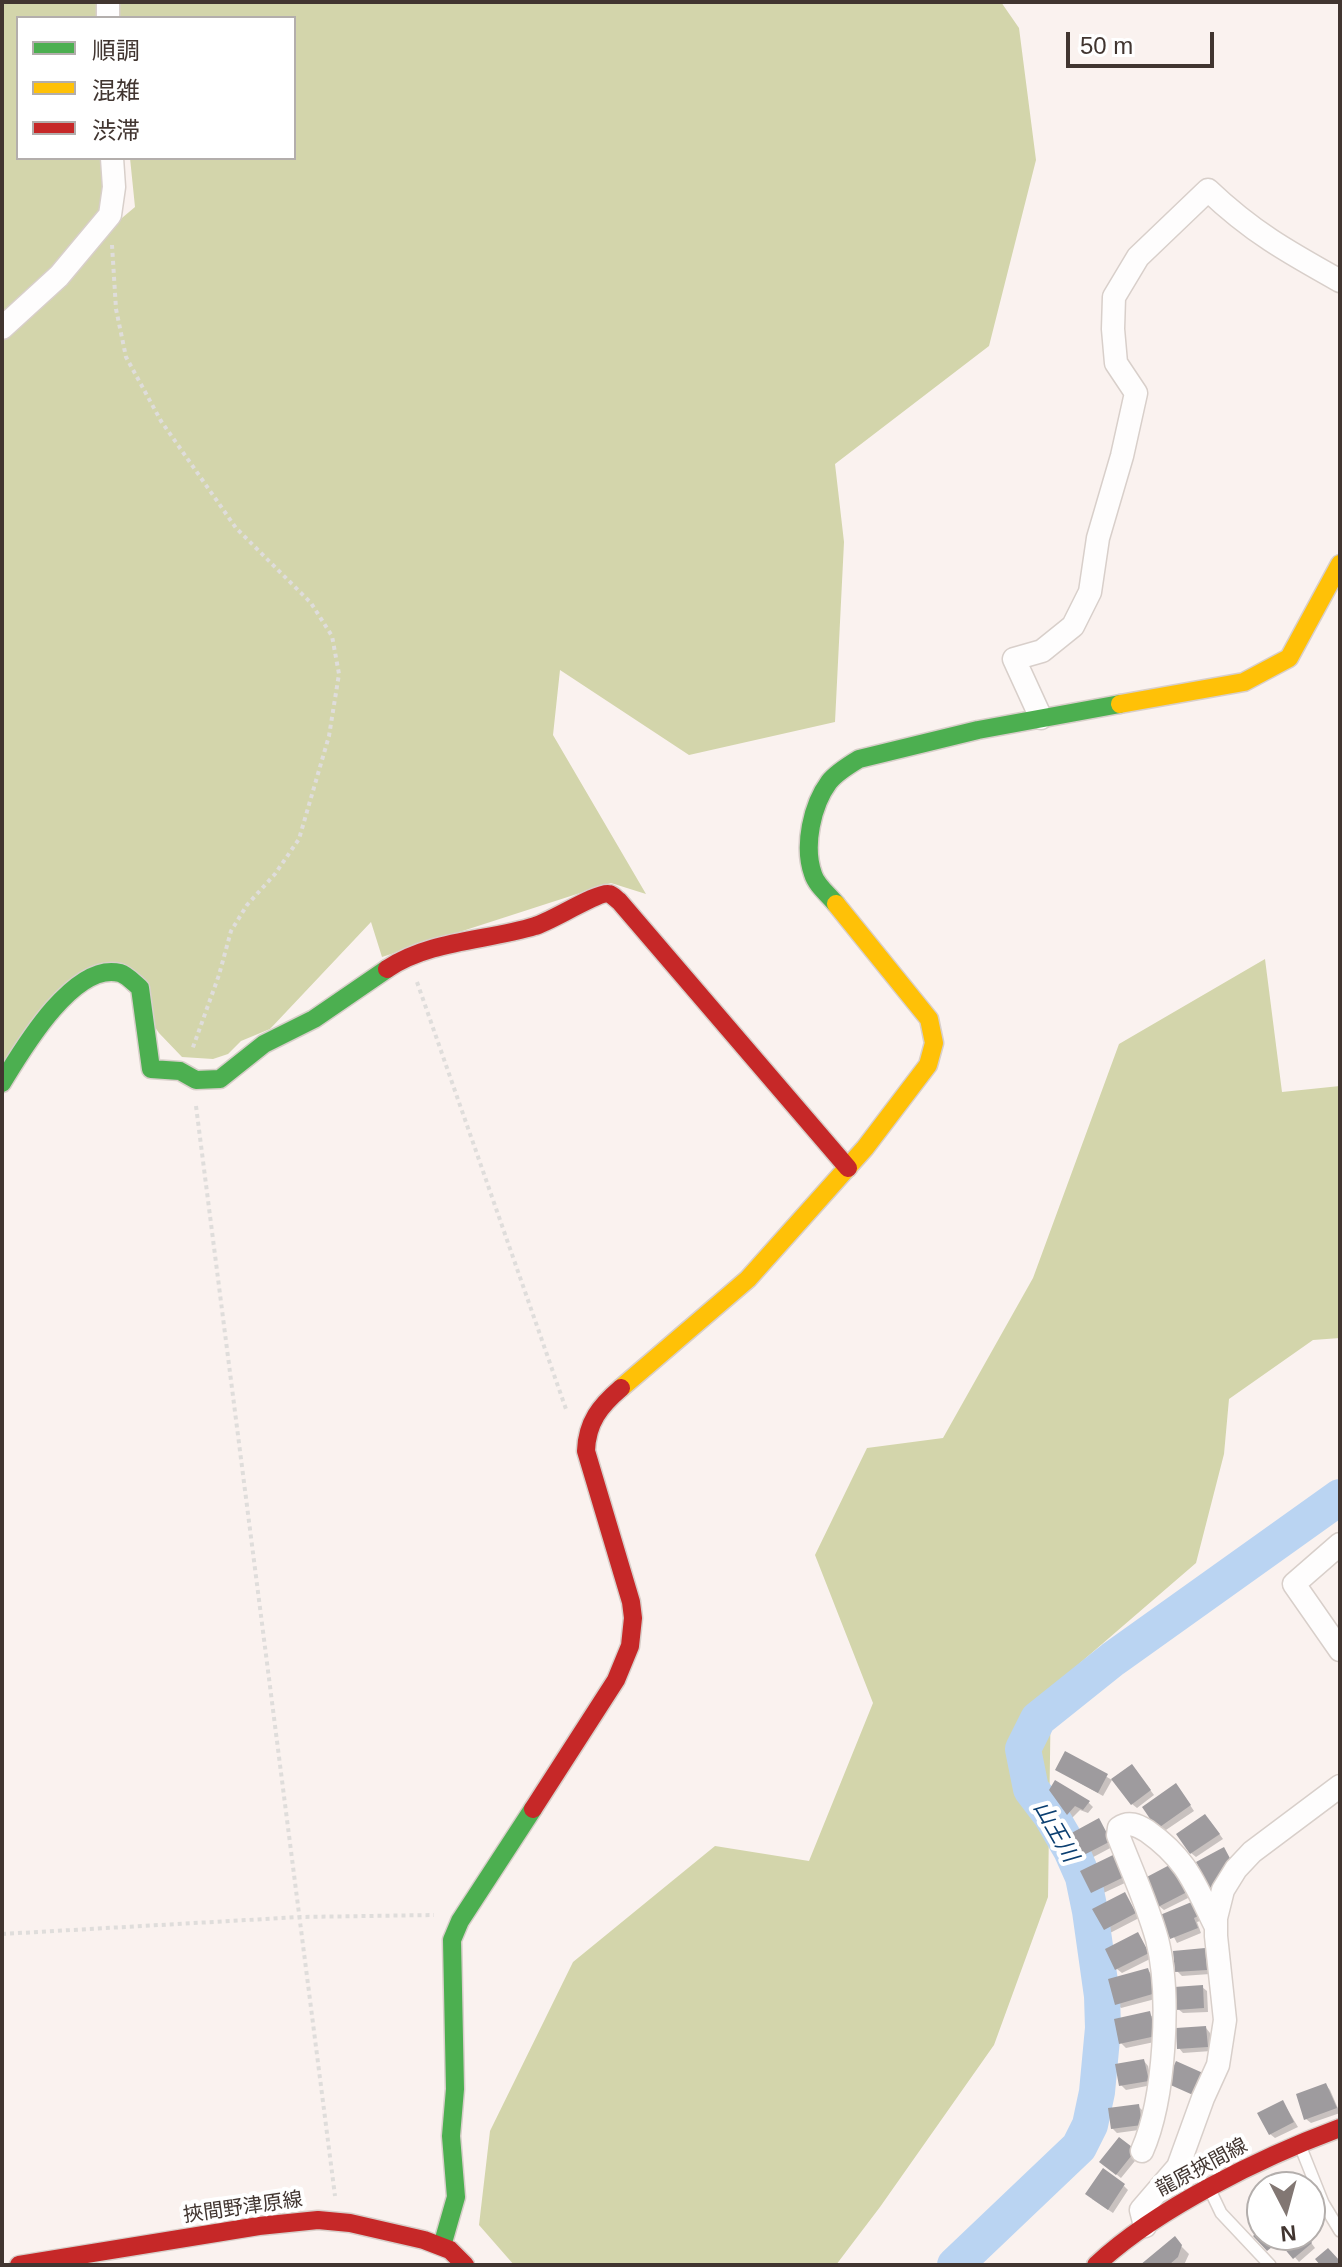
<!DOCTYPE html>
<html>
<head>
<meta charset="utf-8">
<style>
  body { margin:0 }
  #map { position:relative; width:1342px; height:2267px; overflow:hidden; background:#faf2ef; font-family:Helvetica,"Noto Sans JP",sans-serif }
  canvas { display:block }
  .frame { position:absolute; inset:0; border:4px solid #413530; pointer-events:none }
  .legend { position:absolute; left:16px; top:16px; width:280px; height:144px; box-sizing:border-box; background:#fff; border:2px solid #b3aeac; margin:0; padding:10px 14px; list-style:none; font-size:24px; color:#413530 }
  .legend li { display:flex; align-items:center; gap:16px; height:40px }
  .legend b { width:40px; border:2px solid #b3aeac }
  .north { position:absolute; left:1246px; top:2171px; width:80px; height:80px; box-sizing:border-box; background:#fff; border:2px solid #b3aeac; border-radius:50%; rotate:174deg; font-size:22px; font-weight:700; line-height:32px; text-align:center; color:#413530 }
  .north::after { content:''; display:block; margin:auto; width:28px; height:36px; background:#827773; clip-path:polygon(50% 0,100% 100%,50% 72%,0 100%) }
  .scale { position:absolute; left:1066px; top:32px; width:148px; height:36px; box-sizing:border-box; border:4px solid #413530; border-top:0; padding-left:10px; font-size:24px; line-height:28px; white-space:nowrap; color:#413530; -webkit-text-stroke:6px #fff; paint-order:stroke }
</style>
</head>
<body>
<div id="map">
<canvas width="1342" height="2267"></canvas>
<div class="frame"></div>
<ul class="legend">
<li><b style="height:10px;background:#4caf50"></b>順調</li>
<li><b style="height:10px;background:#ffc107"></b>混雑</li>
<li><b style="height:10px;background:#c62828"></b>渋滞</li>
</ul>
<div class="north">N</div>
<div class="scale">50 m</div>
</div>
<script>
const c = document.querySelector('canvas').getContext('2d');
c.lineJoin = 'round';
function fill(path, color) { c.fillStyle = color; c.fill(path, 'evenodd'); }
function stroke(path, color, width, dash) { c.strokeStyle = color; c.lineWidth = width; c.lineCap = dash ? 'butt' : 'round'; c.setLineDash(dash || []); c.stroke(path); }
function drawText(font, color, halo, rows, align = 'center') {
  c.font = font + ' Helvetica,"Noto Sans JP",sans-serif'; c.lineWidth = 8; c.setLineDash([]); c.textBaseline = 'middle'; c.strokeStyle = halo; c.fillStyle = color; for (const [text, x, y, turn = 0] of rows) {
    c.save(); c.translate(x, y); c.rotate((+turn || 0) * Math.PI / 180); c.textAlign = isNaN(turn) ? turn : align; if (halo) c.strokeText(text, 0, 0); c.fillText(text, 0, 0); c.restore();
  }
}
fill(new Path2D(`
  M 2,2 L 1001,2 L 1019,28 L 1036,160 L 989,346 L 835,464 L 844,542 L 835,722 L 689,755 L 560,670 L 553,735 L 646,894 L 611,883 L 382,957 L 371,922 L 270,1029 L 241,1041 L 228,1054 L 213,1059 L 182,1057 L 159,1033 L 110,962 L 2,1067 ZM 18,18 L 294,18 L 294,158 L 130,158 L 135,207 L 78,255 L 110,215 L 113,158 L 18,158 Z
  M 1265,959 L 1282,1092 L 1340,1086 L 1340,1338 L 1313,1340 L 1229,1399 L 1224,1454 L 1196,1563 L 1051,1688 L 1048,1897 L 994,2045 L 880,2207 L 836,2265 L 514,2265 L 479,2225 L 490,2131 L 573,1962 L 715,1846 L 809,1861 L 873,1703 L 815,1555 L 867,1448 L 943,1438 L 1033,1278 L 1119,1044 Z`), '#d3d5ab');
fill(new Path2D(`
  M 1066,1753 L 1112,1780 L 1103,1796 L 1057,1770 Z
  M 1136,1771 L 1154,1795 L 1137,1808 L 1132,1804 Z
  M 1055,1783 L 1088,1802 L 1093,1807 L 1088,1813 L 1080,1810 L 1072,1818 Z
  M 1180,1790 L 1194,1811 L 1163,1832 L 1145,1807 Z
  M 1098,1821 L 1114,1846 L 1084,1862 L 1068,1836 Z
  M 1210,1821 L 1223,1839 L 1196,1857 L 1191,1853 Z
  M 1113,1858 L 1127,1882 L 1097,1896 L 1092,1892 Z
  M 1178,1862 L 1192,1896 L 1164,1910 L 1159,1906 Z
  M 1125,1894 L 1139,1918 L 1110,1933 L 1105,1929 Z
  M 1194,1904 L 1203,1920 L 1197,1922 L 1201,1933 L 1177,1943 L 1163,1916 Z
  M 1138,1935 L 1152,1958 L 1122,1973 L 1117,1969 Z
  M 1204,1950 L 1209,1955 L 1210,1974 L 1182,1976 L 1177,1971 Z
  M 1148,1970 L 1152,1975 L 1159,1998 L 1121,2008 L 1117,2004 Z
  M 1202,1987 L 1207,1991 L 1208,2012 L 1183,2013 L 1178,2009 Z
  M 1149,2014 L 1154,2018 L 1159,2041 L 1126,2048 L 1121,2043 Z
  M 1206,2028 L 1210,2033 L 1211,2051 L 1183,2053 L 1179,2048 Z
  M 1144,2061 L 1148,2066 L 1152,2085 L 1126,2090 L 1121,2085 Z
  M 1326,2085 L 1330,2090 L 1340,2113 L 1311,2123 L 1306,2119 Z
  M 1283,2102 L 1298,2127 L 1275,2138 L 1270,2134 Z
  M 1138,2106 L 1143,2111 L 1146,2129 L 1117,2133 L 1112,2128 Z
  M 1119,2140 L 1139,2156 L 1121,2178 L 1106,2166 Z
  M 1124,2186 L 1128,2190 L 1113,2213 L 1092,2199 Z
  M 1310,2224 L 1318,2233 L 1309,2240 L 1315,2248 L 1299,2262 L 1276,2235 L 1310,2235 Z
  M 1174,2239 L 1189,2254 L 1184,2265 L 1143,2265 Z`), '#0003');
stroke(new Path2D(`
  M 955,2265 L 1079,2147 L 1090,2125 L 1097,2092 L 1103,2028 L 1102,1996 L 1090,1911 L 1083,1877 L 1071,1850 L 1050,1814 L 1031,1789 L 1023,1749 L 1038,1719 L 1113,1659 L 1340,1497`), '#bad4f2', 36);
fill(new Path2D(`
  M 1065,1751 L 1108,1774 L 1098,1793 L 1055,1770 Z
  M 1132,1764 L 1151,1790 L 1131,1805 L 1111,1779 Z
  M 1055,1780 L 1090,1801 L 1083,1810 L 1075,1806 L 1067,1815 L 1049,1790 Z
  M 1176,1783 L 1191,1805 L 1157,1829 L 1142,1807 Z
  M 1205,1814 L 1220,1834 L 1190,1854 L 1176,1834 Z
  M 1099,1818 L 1111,1841 L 1078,1858 L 1066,1836 Z
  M 1224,1847 L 1233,1864 L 1210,1889 L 1196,1862 Z
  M 1113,1855 L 1124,1877 L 1091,1893 L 1080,1871 Z
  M 1179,1860 L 1189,1891 L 1158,1907 L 1143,1879 Z
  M 1125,1892 L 1136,1913 L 1104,1930 L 1092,1909 Z
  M 1194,1901 L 1200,1915 L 1194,1918 L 1198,1928 L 1170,1939 L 1160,1915 Z
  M 1138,1932 L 1149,1953 L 1115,1970 L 1105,1949 Z
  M 1205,1948 L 1207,1970 L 1175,1972 L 1173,1951 Z
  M 1148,1968 L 1156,1993 L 1115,2005 L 1108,1979 Z
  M 1203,1985 L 1204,2008 L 1176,2010 L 1174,1987 Z
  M 1150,2011 L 1156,2036 L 1119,2044 L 1114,2019 Z
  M 1206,2026 L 1208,2047 L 1177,2049 L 1176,2028 Z
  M 1144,2059 L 1149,2081 L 1119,2086 L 1115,2064 Z
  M 1176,2061 L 1203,2073 L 1193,2095 L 1166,2083 Z
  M 1326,2083 L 1337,2108 L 1304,2120 L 1296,2094 Z
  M 1283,2100 L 1294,2122 L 1269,2135 L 1257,2113 Z
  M 1139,2104 L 1142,2125 L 1111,2129 L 1108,2108 Z
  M 1119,2137 L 1136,2150 L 1116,2175 L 1099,2162 Z
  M 1103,2168 L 1125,2184 L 1108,2210 L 1085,2194 Z
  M 1262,2227 L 1262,2235 L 1269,2235 L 1277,2243 L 1267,2251 L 1253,2236 Z
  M 1273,2235 L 1306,2235 L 1312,2243 L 1293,2259 Z
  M 1175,2236 L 1182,2245 L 1178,2257 L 1169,2265 L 1140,2265 Z
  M 1328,2248 L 1340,2261 L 1340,2265 L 1320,2265 L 1315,2259 Z`), '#9e9b9e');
const lane = new Path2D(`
  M 1301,2148 L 1323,2203 L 1340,2231
  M 1210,2190 L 1221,2213 L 1270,2265`);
const street = new Path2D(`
  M 108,18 L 108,2
  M 2,328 L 59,276 L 110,215 L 114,187 L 112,158
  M 1041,718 L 1014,659 L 1042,651 L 1073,626 L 1090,592 L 1098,538 L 1122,456 L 1136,393 L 1116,363 L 1113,329 L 1114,297 L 1138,257 L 1208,190 C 1252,232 1288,252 1340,281
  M 1340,1544 L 1294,1584 L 1340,1650
  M 1142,2151 C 1165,2099 1171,1994 1157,1939 C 1147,1903 1131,1869 1118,1835 L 1119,1828 C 1129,1821 1137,1825 1147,1831 C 1188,1860 1195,1885 1216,1927
  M 1145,2226 L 1141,2210 L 1178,2167 L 1203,2098 L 1218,2065 L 1225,2020 L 1216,1936 L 1216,1918 L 1223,1890 L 1236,1869 L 1252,1852 L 1340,1786`);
const fast = new Path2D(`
  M 836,904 C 829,895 816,885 813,874 C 803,846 812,805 829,782 C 836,773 849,765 859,759 L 978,730 L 1120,704
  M 2,1083 C 22,1050 74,961 120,973 C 127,975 134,983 140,988 L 151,1069 L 180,1071 L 196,1080 L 220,1079 L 264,1044 L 314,1019 L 387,969
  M 442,2246 L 456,2197 L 451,2136 L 455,2089 L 452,1940 L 460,1921 L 533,1809`);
const slow = new Path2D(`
  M 1120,704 L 1244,682 L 1289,658 L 1340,564
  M 621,1388 L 748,1279 L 865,1148 L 928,1065 L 934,1043 L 929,1019 L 836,904`);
const jam = new Path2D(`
  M 387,969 C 430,940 487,941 535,926 C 550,922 599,891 609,894 C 613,895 616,899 619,901 L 848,1168
  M 533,1809 L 616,1680 L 630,1646 L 633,1618 L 631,1602 L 586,1451 C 587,1422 600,1406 621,1388
  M 19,2265 L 259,2226 L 318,2220 L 350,2223 L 424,2240 L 450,2250 L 465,2265
  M 1096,2265 C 1157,2208 1262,2157 1340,2128`);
stroke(lane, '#d8cfca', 14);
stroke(street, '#d8cfca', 25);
stroke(fast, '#d8cfca', 21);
stroke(slow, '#d8cfca', 21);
stroke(jam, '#d8cfca', 21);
stroke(new Path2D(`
  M 112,245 L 116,309 L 126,357 L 161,421 L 236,528 L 311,603 L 332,636 L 339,674 L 329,736 L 299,839 L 275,874 L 247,905 L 231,931 L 219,975 L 192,1050
  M 417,982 L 567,1412
  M 196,1106 L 335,2196
  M 2,1934 L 300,1917 L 434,1915`), '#dfdddb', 4, [4, 4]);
stroke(lane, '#fefdfd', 11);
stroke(street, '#fefdfd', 22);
stroke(fast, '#4caf50', 18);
stroke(slow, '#ffc107', 18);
stroke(jam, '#c62828', 18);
drawText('20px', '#413530', '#fff', [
  ["龍原挾間線",1202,2168,-28],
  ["挾間野津原線",243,2208,-8]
]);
drawText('italic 22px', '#0b3f71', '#fff', [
  ["山王川",1055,1832,60]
]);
</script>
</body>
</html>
